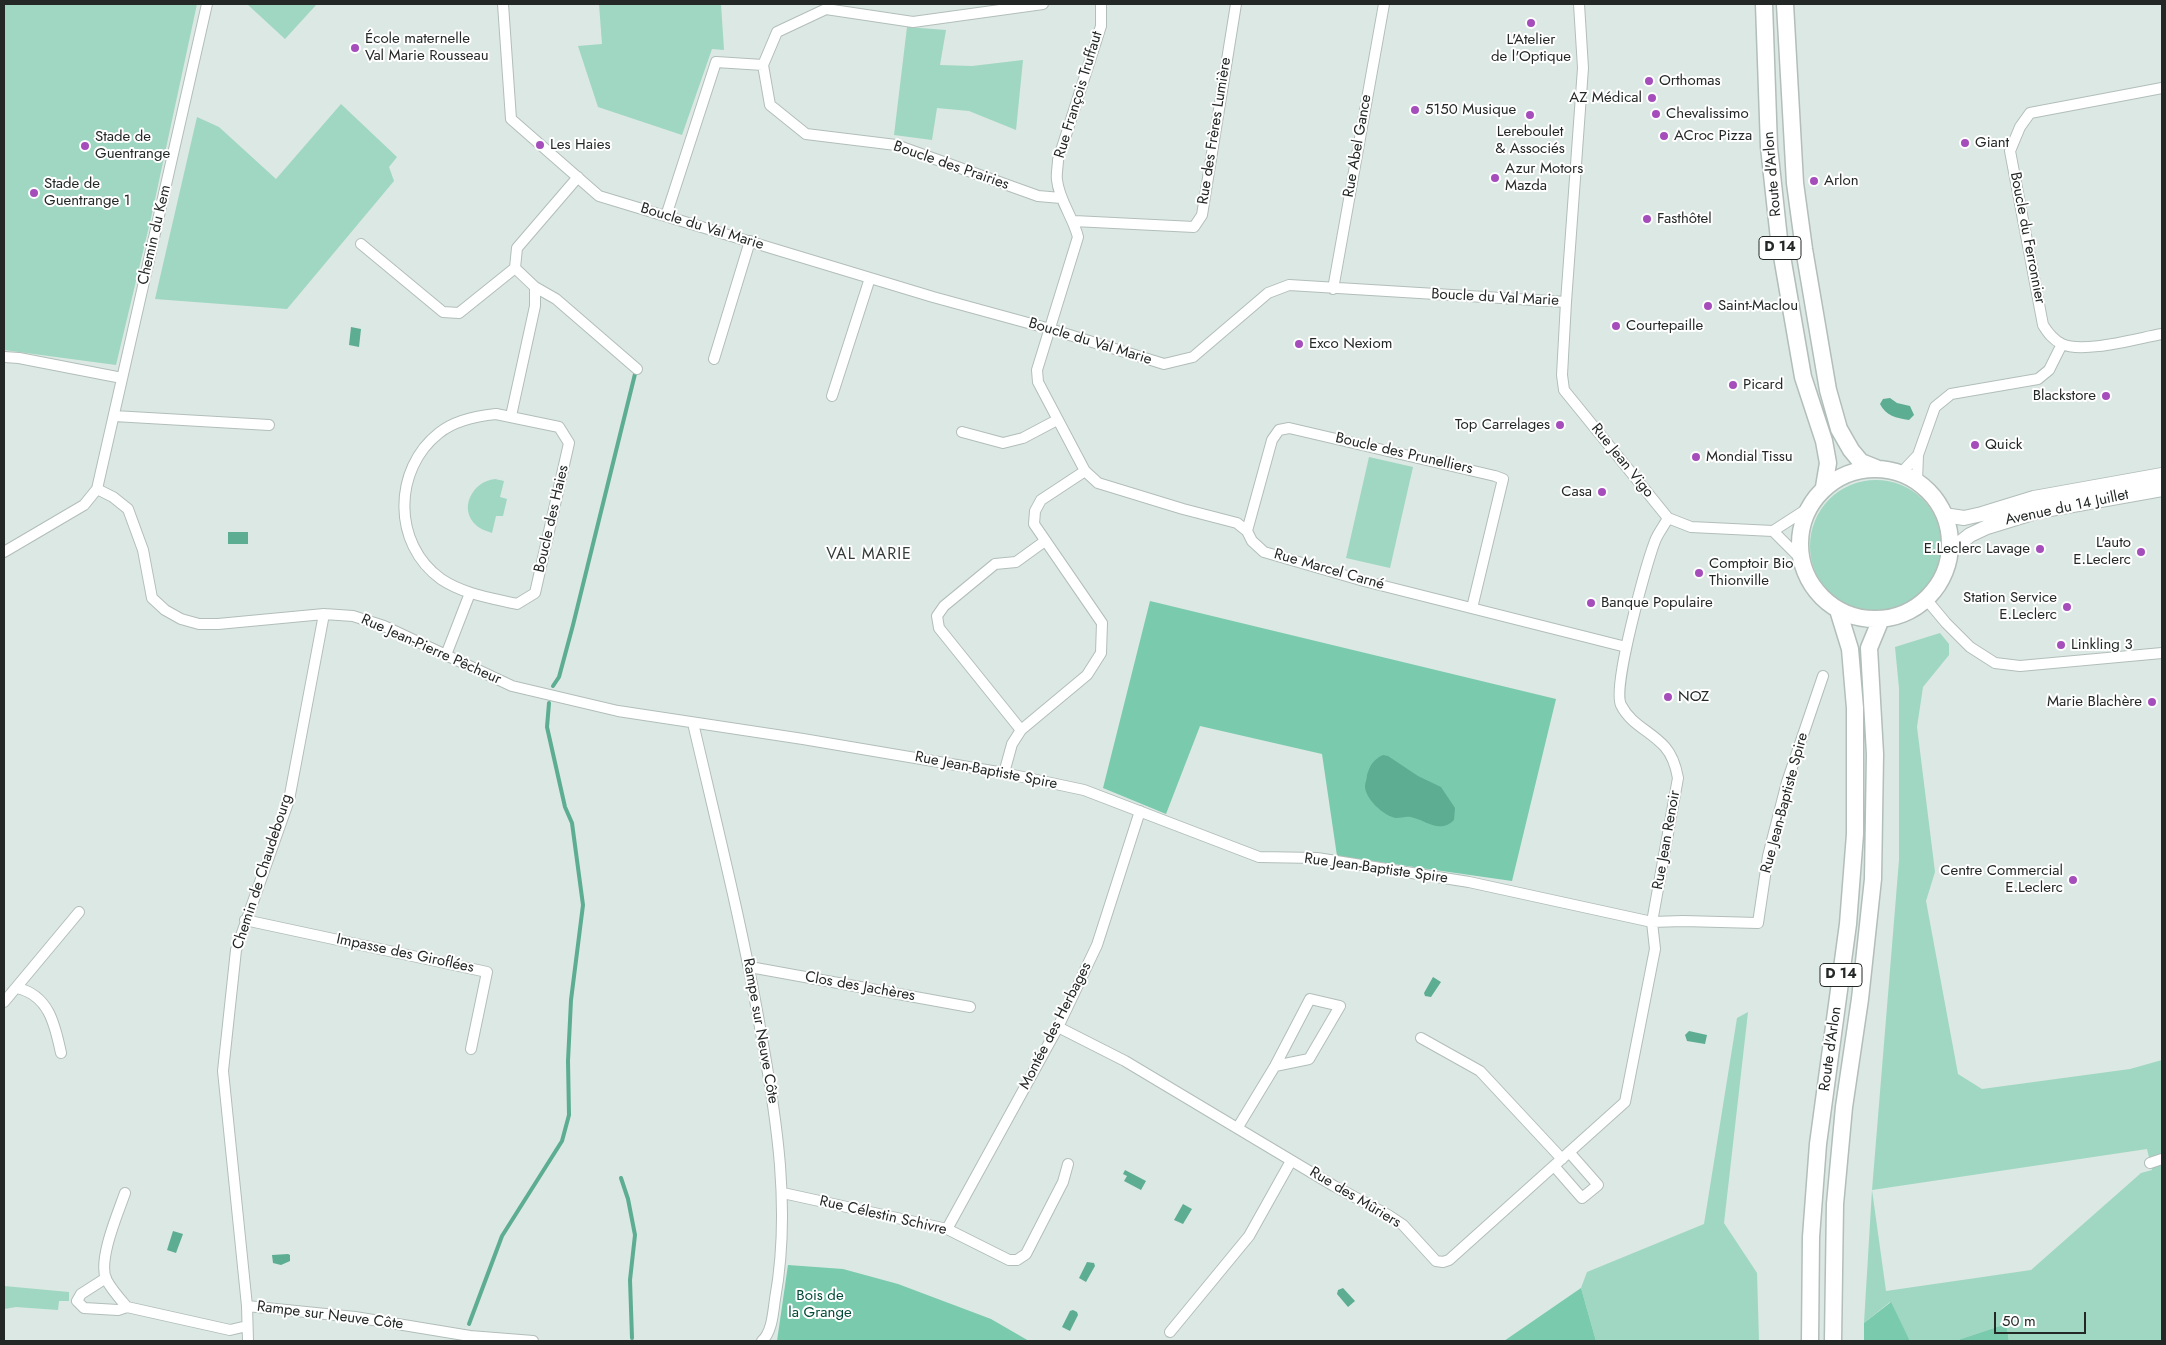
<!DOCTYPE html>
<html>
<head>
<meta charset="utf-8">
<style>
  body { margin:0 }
  #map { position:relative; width:2166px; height:1345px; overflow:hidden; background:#dce8e3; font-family:Jost,sans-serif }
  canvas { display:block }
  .frame { position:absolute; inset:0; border:5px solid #232826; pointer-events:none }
  .scale { position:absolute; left:1994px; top:1312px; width:92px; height:22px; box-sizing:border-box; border:2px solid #232826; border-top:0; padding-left:6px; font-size:15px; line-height:18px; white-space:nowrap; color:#232826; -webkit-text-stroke:4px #fff; paint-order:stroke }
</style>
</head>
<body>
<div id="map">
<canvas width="2166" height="1345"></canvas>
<div class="frame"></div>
<div class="scale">50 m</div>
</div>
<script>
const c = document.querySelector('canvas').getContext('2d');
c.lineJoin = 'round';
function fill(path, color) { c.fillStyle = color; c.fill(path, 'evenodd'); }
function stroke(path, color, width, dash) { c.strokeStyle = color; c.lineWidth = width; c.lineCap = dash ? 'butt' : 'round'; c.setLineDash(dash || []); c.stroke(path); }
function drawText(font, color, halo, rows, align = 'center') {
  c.font = font + ' Jost,sans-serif'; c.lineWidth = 4; c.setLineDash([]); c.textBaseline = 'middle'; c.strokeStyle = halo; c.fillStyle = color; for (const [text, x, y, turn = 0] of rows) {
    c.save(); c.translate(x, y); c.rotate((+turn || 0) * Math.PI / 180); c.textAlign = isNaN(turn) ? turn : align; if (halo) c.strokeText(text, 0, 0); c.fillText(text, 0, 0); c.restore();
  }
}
fill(new Path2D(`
  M 4,4 L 197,4 L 151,218 L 116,365 L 4,350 Z
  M 247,4 L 317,4 L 285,39 Z
  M 599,4 L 721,4 L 724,50 L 712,49 L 682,135 L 598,107 L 578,46 L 602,44 Z
  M 907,27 L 946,30 L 940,65 L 972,66 L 1023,60 L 1016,130 L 969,111 L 937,108 L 932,140 L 894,135 Z
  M 341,104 L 397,157 L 389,167 L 394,181 L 287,309 L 155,299 L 197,117 L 219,127 L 276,179 Z
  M 1369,457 L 1413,467 L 1390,568 L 1346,558 Z
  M 495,479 L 504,481 L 500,497 L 507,499 L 503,516 L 496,516 L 492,533 C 487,531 480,529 477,526 C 457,509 473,481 495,479 Z
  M1810 546a66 66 0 1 1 132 0a66 66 0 1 1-132 0Z
  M 1940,633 L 1949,644 L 1949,655 L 1923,687 L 1917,727 L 1935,872 L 1926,901 L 1958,1074 L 1982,1089 L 2130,1069 L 2162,1060 L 2162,1341 L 2009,1341 L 2006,1324 L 1955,1341 L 1910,1341 L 1890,1302 L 1864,1323 L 1872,1190 L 1899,860 L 1899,688 L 1895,647 ZM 2147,1149 L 2152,1170 L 2141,1173 L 2031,1270 L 1886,1291 L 1872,1190 Z
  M 1748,1012 L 1724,1223 L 1757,1273 L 1759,1341 L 1596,1341 L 1581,1288 L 1587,1272 L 1704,1224 L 1737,1018 Z
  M 4,1286 L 69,1292 L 69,1301 L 59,1301 L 58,1310 L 16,1307 L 4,1309 Z`), '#9fd7c2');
fill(new Path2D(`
  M 1150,601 L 1556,699 L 1512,881 L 1337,856 L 1322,754 L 1200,726 L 1166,814 L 1103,788 Z
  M 788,1265 L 843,1269 L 898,1284 L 991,1319 L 1029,1341 L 777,1341 Z
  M 1581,1288 L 1596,1341 L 1504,1341 Z
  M 1891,1302 L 1910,1341 L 1864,1341 L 1864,1323 Z
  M 2006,1324 L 2009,1341 L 1955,1341 Z`), '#7acaae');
fill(new Path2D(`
  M 351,327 L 361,329 L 359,347 L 349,345 Z
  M 1890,398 L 1897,403 L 1910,406 L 1914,415 L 1909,420 C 1896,418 1886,416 1880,404 L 1883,399 Z
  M 228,532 L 248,532 L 248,544 L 228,544 Z
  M 1383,755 L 1388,756 L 1418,776 L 1441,787 L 1455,808 L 1454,820 C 1440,834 1427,821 1411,817 C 1406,816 1401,818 1396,818 C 1384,816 1365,799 1365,786 C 1365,783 1367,779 1367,775 C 1370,765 1374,759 1383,755 Z
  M 1433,977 L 1441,982 L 1431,997 L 1425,996 L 1424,993 Z
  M 1689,1031 L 1707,1035 L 1705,1044 L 1687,1041 L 1685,1035 Z
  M 1125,1170 L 1146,1181 L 1141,1190 L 1124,1181 L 1127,1176 L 1123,1174 Z
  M 1183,1204 L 1192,1209 L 1183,1224 L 1174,1220 Z
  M 173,1231 L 183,1234 L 176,1253 L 167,1250 Z
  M 288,1254 L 290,1255 L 290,1261 L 281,1265 L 273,1263 L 272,1255 Z
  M 1087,1262 L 1094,1263 L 1095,1266 L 1086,1282 L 1079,1278 Z
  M 1343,1288 L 1355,1301 L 1348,1307 L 1337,1294 L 1338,1290 Z
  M 1073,1310 L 1077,1312 L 1078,1315 L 1070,1331 L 1062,1327 L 1070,1311 Z`), '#5dad92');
stroke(new Path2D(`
  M 553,686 L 559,677 L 573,625 L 635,374
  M 621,1178 L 628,1199 L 635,1235 L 630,1280 L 632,1338
  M 469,1324 L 502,1236 L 562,1141 L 569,1115 L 568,1061 L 571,1000 L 583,905 L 572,823 L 565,807 L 547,727 L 549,703`), '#5dad92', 4);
const street = new Path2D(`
  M 503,4 L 511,119 L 599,196 L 933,297 L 1050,329 L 1164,364 L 1193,357 L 1268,293 L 1289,285 L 1566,302
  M 1043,4 L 913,22 L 826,9 L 777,32 L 763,65 L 770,105 L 806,134 L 896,145 L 1038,196 L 1061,198
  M 1101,4 L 1101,26 L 1058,160 C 1058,166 1056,174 1057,180 C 1059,200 1073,217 1078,237 L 1037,370 L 1038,382 L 1085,471 L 1098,483 L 1183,509 L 1237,523 L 1247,531 L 1252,541 L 1264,552 L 1364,581 L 1626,647
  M 1579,4 L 1583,68 L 1566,302 L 1562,375 L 1564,390 L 1668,518 L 1691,527 L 1773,531 L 1807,509
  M 2162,88 L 2030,113 L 2020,127 L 2010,151 L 2043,325 C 2048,333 2053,340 2062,344 C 2083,354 2138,338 2162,334
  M 666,216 L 716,62 L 763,65
  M 1074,221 L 1194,227 L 1202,215 L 1236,4
  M 361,244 L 443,312 L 459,313 L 515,268
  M 535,287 L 556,299 L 637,369
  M 1333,289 L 1384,4
  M 4,357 L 19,358 L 122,378
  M 714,359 L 750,241
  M 832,396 L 870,278
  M 496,414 L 559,427 L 569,443 L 535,593 L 517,604 C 491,598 463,594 441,579 C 392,544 393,469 439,433 C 455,420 476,416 496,414 Z
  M 114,416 L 269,425
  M 511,416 L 535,306 L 535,287 L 515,268 L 517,248 L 578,177
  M 962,432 L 1003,443 L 1023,438 L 1057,420
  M 1901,473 L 1918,455
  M 1917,481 L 1918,455 L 1935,407 L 1951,394 L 2038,379 L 2049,370 L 2062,344
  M 97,489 L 113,497 L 128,509 L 143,550 L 152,598 L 165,610 L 181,619 L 199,624 L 218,624 L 324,614 L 353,616 L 384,626 L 512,686 L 618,711 L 803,739 L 1004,773 L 1084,790 L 1259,857 L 1317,858 L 1469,882 L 1652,922 L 1683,921 L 1758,923 L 1768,856 L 1787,782 L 1823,676
  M 1247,531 L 1272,440 L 1279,430 L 1289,428 L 1495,476 L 1503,479 L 1472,608
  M 1773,531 L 1801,559
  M 4,552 L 84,505 L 97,489 L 207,4
  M 1926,599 L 1946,623 L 1970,647 L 1995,663 L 2020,666 L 2162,653
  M 446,655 L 470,593
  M 693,723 C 717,826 743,929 761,1033 C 777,1120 791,1211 775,1299 C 773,1313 772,1332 762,1341
  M 1021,730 L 939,628 L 937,616 L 944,606 L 995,564 L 1016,562 L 1045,541
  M 1004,773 L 1012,744 L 1021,730 L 1087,675 L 1101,653 L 1102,623 L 1034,524 L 1035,511 L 1041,500 L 1085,471
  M 245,920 L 487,972 L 471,1049
  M 750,967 L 970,1007
  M 17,988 C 49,995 55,1025 61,1053
  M 4,1002 L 79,912
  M 1058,1027 L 1125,1061 L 1334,1186 L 1388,1215 L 1403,1225 L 1436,1261 L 1443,1262 L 1449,1260 L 1625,1102 L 1655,949 L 1652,922 L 1678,778 C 1676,767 1673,756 1665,747 C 1651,731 1631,725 1621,705 C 1612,687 1646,565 1655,541 C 1658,533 1664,526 1668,518
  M 1421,1038 L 1480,1071 L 1562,1159
  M 1238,1127 L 1275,1066 L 1310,999 L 1340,1006 L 1309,1059 L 1275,1066
  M 2150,1163 L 2162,1159
  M 1554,1166 L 1582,1198 L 1598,1185 L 1569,1152
  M 125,1193 C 118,1213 98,1259 106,1279 C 111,1289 120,1299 127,1307
  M 783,1193 L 947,1229 L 1009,1260 L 1017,1260 L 1026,1254 L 1063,1182 L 1068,1164
  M 947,1229 L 1058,1027 L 1097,945 L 1140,811
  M 106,1278 L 81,1294 L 77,1301 L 84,1308 L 118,1310 L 127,1307 L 230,1330 L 247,1326
  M 247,1306 L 355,1317 L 470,1336 L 533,1341
  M 1170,1332 L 1249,1236 L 1291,1161
  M 248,1341 L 247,1306 L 223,1071 L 236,950 L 289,800 L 324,614`);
const secondary = new Path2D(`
  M 1944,515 L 1964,518 L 1982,514 L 2034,498 L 2162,475
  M 1950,551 L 1970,535 L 1987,527 L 2039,511 L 2162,489`);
const primary = new Path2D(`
  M 1764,4 L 1769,147 L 1779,239 L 1803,377 L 1824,441 L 1828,463 L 1824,487
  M 1785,4 L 1795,183 L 1804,249 L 1828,390 L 1839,429 L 1851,450 L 1861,462 L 1876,468
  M1800 544a75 75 0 1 1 150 0a75 75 0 1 1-150 0Z
  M 1810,1341 L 1811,1237 L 1818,1144 L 1848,924 L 1855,834 L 1855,708 L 1850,649 L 1838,610
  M 1833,1341 L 1835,1204 L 1844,1107 L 1860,999 L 1873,879 L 1875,754 L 1869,648 L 1881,619`);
stroke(street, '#b2beb9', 12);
stroke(secondary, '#b2beb9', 16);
stroke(primary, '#b2beb9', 19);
stroke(street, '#fff', 10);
stroke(secondary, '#fff', 14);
stroke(primary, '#fff', 16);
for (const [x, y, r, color] of [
  [1531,23,5,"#a54dba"],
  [355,48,5,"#a54dba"],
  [1649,81,5,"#a54dba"],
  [1652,98,5,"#a54dba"],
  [1415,110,5,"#a54dba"],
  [1656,114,5,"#a54dba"],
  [1530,115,5,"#a54dba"],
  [1664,136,5,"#a54dba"],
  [1965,143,5,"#a54dba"],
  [540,145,5,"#a54dba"],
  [85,146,5,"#a54dba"],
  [1495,178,5,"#a54dba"],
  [1814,181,5,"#a54dba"],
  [34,193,5,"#a54dba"],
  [1647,219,5,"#a54dba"],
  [1708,306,5,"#a54dba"],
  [1616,326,5,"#a54dba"],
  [1299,344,5,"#a54dba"],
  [1733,385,5,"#a54dba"],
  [2106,396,5,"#a54dba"],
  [1560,425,5,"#a54dba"],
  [1975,445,5,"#a54dba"],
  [1696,457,5,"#a54dba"],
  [1602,492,5,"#a54dba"],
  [2040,549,5,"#a54dba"],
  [2141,552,5,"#a54dba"],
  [1699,573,5,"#a54dba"],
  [1591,603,5,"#a54dba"],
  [2067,607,5,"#a54dba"],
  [2061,645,5,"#a54dba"],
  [1668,697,5,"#a54dba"],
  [2152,702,5,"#a54dba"],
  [2073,880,5,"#a54dba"]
]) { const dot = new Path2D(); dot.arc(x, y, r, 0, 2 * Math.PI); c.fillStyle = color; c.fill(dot); stroke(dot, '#fff', 2); }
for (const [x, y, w] of [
  [1780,248,42],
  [1841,975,42]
]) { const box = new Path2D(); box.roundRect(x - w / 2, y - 11.5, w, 23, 4); c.fillStyle = '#fff'; c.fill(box); stroke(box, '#232826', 1); }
drawText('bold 14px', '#232826', null, [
  ["D 14",1780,248],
  ["D 14",1841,975]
]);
drawText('15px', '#232826', '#fff', [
  ["École maternelle",365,39],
  ["Val Marie Rousseau",365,56],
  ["L'Atelier",1531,40,"center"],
  ["de l'Optique",1531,57,"center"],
  ["Orthomas",1659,81],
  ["AZ Médical",1642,98,"right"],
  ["5150 Musique",1425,110],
  ["Chevalissimo",1666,114],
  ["Lereboulet",1530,132,"center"],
  ["& Associés",1530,149,"center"],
  ["ACroc Pizza",1674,136],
  ["Stade de",95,137],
  ["Guentrange",95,154],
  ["Giant",1975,143],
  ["Les Haies",550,145],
  ["Azur Motors",1505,169],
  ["Mazda",1505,186],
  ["Arlon",1824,181],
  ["Stade de",44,184],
  ["Guentrange 1",44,201],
  ["Fasthôtel",1657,219],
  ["Saint-Maclou",1718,306],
  ["Courtepaille",1626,326],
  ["Exco Nexiom",1309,344],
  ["Picard",1743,385],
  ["Blackstore",2096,396,"right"],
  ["Top Carrelages",1550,425,"right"],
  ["Quick",1985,445],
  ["Mondial Tissu",1706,457],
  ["Casa",1592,492,"right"],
  ["L'auto",2131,543,"right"],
  ["E.Leclerc",2131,560,"right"],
  ["E.Leclerc Lavage",2030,549,"right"],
  ["Comptoir Bio",1709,564],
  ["Thionville",1709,581],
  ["Station Service",2057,598,"right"],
  ["E.Leclerc",2057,615,"right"],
  ["Banque Populaire",1601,603],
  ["Linkling 3",2071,645],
  ["NOZ",1678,697],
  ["Marie Blachère",2142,702,"right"],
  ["Centre Commercial",2063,871,"right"],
  ["E.Leclerc",2063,888,"right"]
], 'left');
drawText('15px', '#232826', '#fff', [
  ["Rue François Truffaut",1079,95,-73],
  ["Rue des Frères Lumière",1215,131,-81],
  ["Rue Abel Gance",1358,146,-80],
  ["Boucle des Prairies",951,166,19],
  ["Route d'Arlon",1773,174,-95],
  ["Boucle du Val Marie",702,227,17],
  ["Chemin du Kem",155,235,-77],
  ["Boucle du Ferronnier",2027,238,79],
  ["Boucle du Val Marie",1495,298,3],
  ["Boucle du Val Marie",1090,342,17],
  ["Boucle des Prunelliers",1404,454,13],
  ["Rue Jean Vigo",1622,461,51],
  ["Avenue du 14 Juillet",2067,508,-12],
  ["Boucle des Haies",552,519,-77],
  ["Rue Marcel Carné",1329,570,16],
  ["Rue Jean-Pierre Pêcheur",431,650,24],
  ["Rue Jean-Baptiste Spire",986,771,11],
  ["Rue Jean-Baptiste Spire",1785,803,-75],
  ["Rue Jean Renoir",1667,840,-80],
  ["Rue Jean-Baptiste Spire",1376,869,8],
  ["Chemin de Chaudebourg",263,872,-72],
  ["Impasse des Giroflées",405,954,12],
  ["Clos des Jachères",860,987,10],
  ["Montée des Herbages",1056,1026,-63],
  ["Rampe sur Neuve Côte",760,1031,80],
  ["Route d'Arlon",1831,1049,-82],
  ["Rue des Mûriers",1355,1198,31],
  ["Rue Célestin Schivre",883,1216,13],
  ["Rampe sur Neuve Côte",330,1316,7]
]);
drawText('15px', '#024a38', '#fff', [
  ["Bois de",820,1296],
  ["la Grange",820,1313]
]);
c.letterSpacing = '1px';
drawText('16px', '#343d39', '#fff', [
  ["VAL MARIE",869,555]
]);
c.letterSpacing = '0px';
</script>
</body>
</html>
